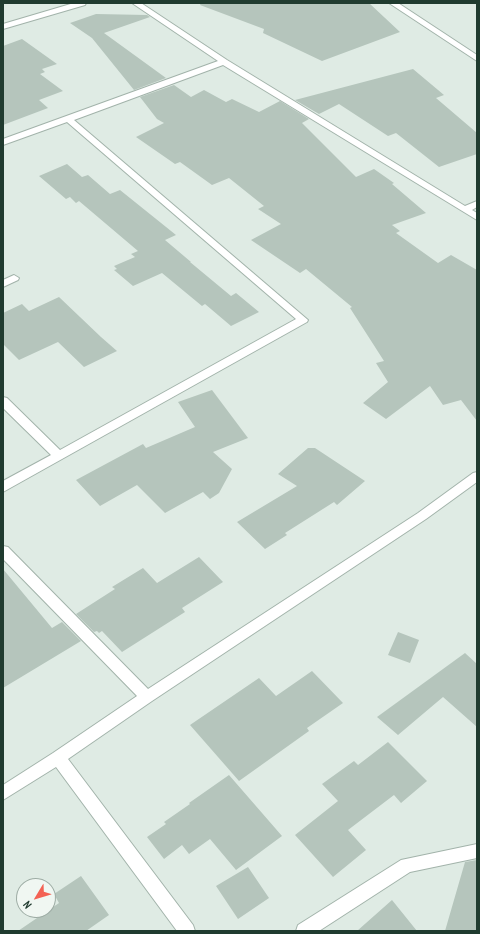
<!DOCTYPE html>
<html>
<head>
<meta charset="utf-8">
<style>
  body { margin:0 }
  #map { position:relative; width:480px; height:934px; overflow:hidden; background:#dfebe4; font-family:"PT Sans Narrow",sans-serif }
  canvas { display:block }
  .frame { position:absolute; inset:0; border:4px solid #203b2f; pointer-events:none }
  .north { position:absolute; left:16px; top:878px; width:40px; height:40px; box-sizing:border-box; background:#f0f7f2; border:1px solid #9daca4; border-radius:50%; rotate:232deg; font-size:11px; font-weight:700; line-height:16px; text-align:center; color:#203b2f }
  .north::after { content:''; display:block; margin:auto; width:14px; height:18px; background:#f36254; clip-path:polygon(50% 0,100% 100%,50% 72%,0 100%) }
</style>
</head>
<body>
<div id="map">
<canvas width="480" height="934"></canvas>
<div class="frame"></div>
<div class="north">N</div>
</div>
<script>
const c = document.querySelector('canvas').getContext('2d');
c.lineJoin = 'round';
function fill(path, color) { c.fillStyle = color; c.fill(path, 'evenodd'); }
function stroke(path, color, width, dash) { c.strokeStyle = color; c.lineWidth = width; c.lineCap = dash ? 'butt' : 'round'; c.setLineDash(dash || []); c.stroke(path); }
fill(new Path2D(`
  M 201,3 L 369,3 L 400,32 L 322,61 L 263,33 L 264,29 L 200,5 Z
  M 96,14 L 147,15 L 150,17 L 104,33 L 166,78 L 134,90 L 92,38 L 70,23 Z
  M 22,39 L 57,64 L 42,69 L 45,72 L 40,74 L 63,91 L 39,100 L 48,108 L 3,125 L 3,46 Z
  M 413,69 L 444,95 L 436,98 L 477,133 L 477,154 L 439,167 L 396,133 L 388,136 L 339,104 L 319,114 L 295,100 Z
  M 174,85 L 191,97 L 204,90 L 226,102 L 232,99 L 259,112 L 280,101 L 309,119 L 302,123 L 356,177 L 374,169 L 394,183 L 392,184 L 426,213 L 392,225 L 400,231 L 396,233 L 438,263 L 451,255 L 477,270 L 477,421 L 461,400 L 443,405 L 430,386 L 386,419 L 363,403 L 388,382 L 376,363 L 384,361 L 350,308 L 352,307 L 306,269 L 300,273 L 251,240 L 281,224 L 258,209 L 264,206 L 229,178 L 212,185 L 180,162 L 175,164 L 136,137 L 164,123 L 157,119 L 140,97 Z
  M 67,164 L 82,177 L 88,175 L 110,194 L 120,190 L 176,235 L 165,240 L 191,262 L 190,262 L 231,296 L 236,293 L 259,312 L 231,326 L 205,304 L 202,306 L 162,273 L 133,286 L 114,270 L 117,269 L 114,266 L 135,257 L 131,254 L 138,251 L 79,201 L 76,203 L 70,197 L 66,199 L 39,176 Z
  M 59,297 L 101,337 L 117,351 L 84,367 L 58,342 L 19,360 L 3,344 L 3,313 L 22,304 L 29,311 Z
  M 212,390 L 248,438 L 213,452 L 232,469 L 219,493 L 210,499 L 203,492 L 165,513 L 137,485 L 100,506 L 76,480 L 143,444 L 146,448 L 195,427 L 178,402 Z
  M 308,448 L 315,448 L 365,481 L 337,505 L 334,502 L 285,533 L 287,535 L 265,549 L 237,522 L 297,486 L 278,474 Z
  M 199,557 L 223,582 L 182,608 L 185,612 L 122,652 L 102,631 L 99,633 L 97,631 L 94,632 L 76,614 L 115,589 L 112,587 L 143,568 L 157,583 Z
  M 3,569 L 52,628 L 62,622 L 81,641 L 3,688 Z
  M 398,632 L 419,640 L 410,663 L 388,655 Z
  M 465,653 L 477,664 L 477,727 L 443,697 L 398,735 L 377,717 Z
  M 312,671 L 343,703 L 307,728 L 309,731 L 239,781 L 190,725 L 259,678 L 276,696 Z
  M 388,742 L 427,781 L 401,803 L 394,795 L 348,830 L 366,850 L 333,877 L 295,835 L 338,801 L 322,784 L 354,761 L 358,765 Z
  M 229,775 L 282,836 L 236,870 L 210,839 L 189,854 L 182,845 L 164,859 L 147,837 L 166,824 L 164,822 L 190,804 L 189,803 Z
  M 477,860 L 477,931 L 445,931 L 465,862 Z
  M 248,867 L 269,898 L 238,919 L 216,886 Z
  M 81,876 L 109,915 L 86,931 L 18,931 L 59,903 L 54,894 Z
  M 392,900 L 417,931 L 357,931 Z`), '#b5c5bc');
const minor = new Path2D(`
  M 74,3 L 86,3 L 85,5 L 3,29 L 3,24 Z
  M 132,3 L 141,3 L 227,60 L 465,206 L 477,201 L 477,207 L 472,210 L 477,213 L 477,220 L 223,65 L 74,120 L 308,320 L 307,322 L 3,492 L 3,481 L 51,455 L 3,408 L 3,397 L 7,398 L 60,450 L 296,319 L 67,122 L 3,145 L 3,139 L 218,61 Z
  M 389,3 L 398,3 L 477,55 L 477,61 Z
  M 14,275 L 19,278 L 18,280 L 3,287 L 3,280 Z
  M 477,472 L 477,482 L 426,519 L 152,701 L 68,759 L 193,925 L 195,931 L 177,931 L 56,767 L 3,800 L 3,785 L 53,753 L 137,696 L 3,559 L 3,546 L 8,547 L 148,689 L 418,513 L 473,473 Z
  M 477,844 L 477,858 L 410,872 L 319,931 L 296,931 L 298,925 L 401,860 Z`);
stroke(minor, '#a2b3aa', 2);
fill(minor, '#fff');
</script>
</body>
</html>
